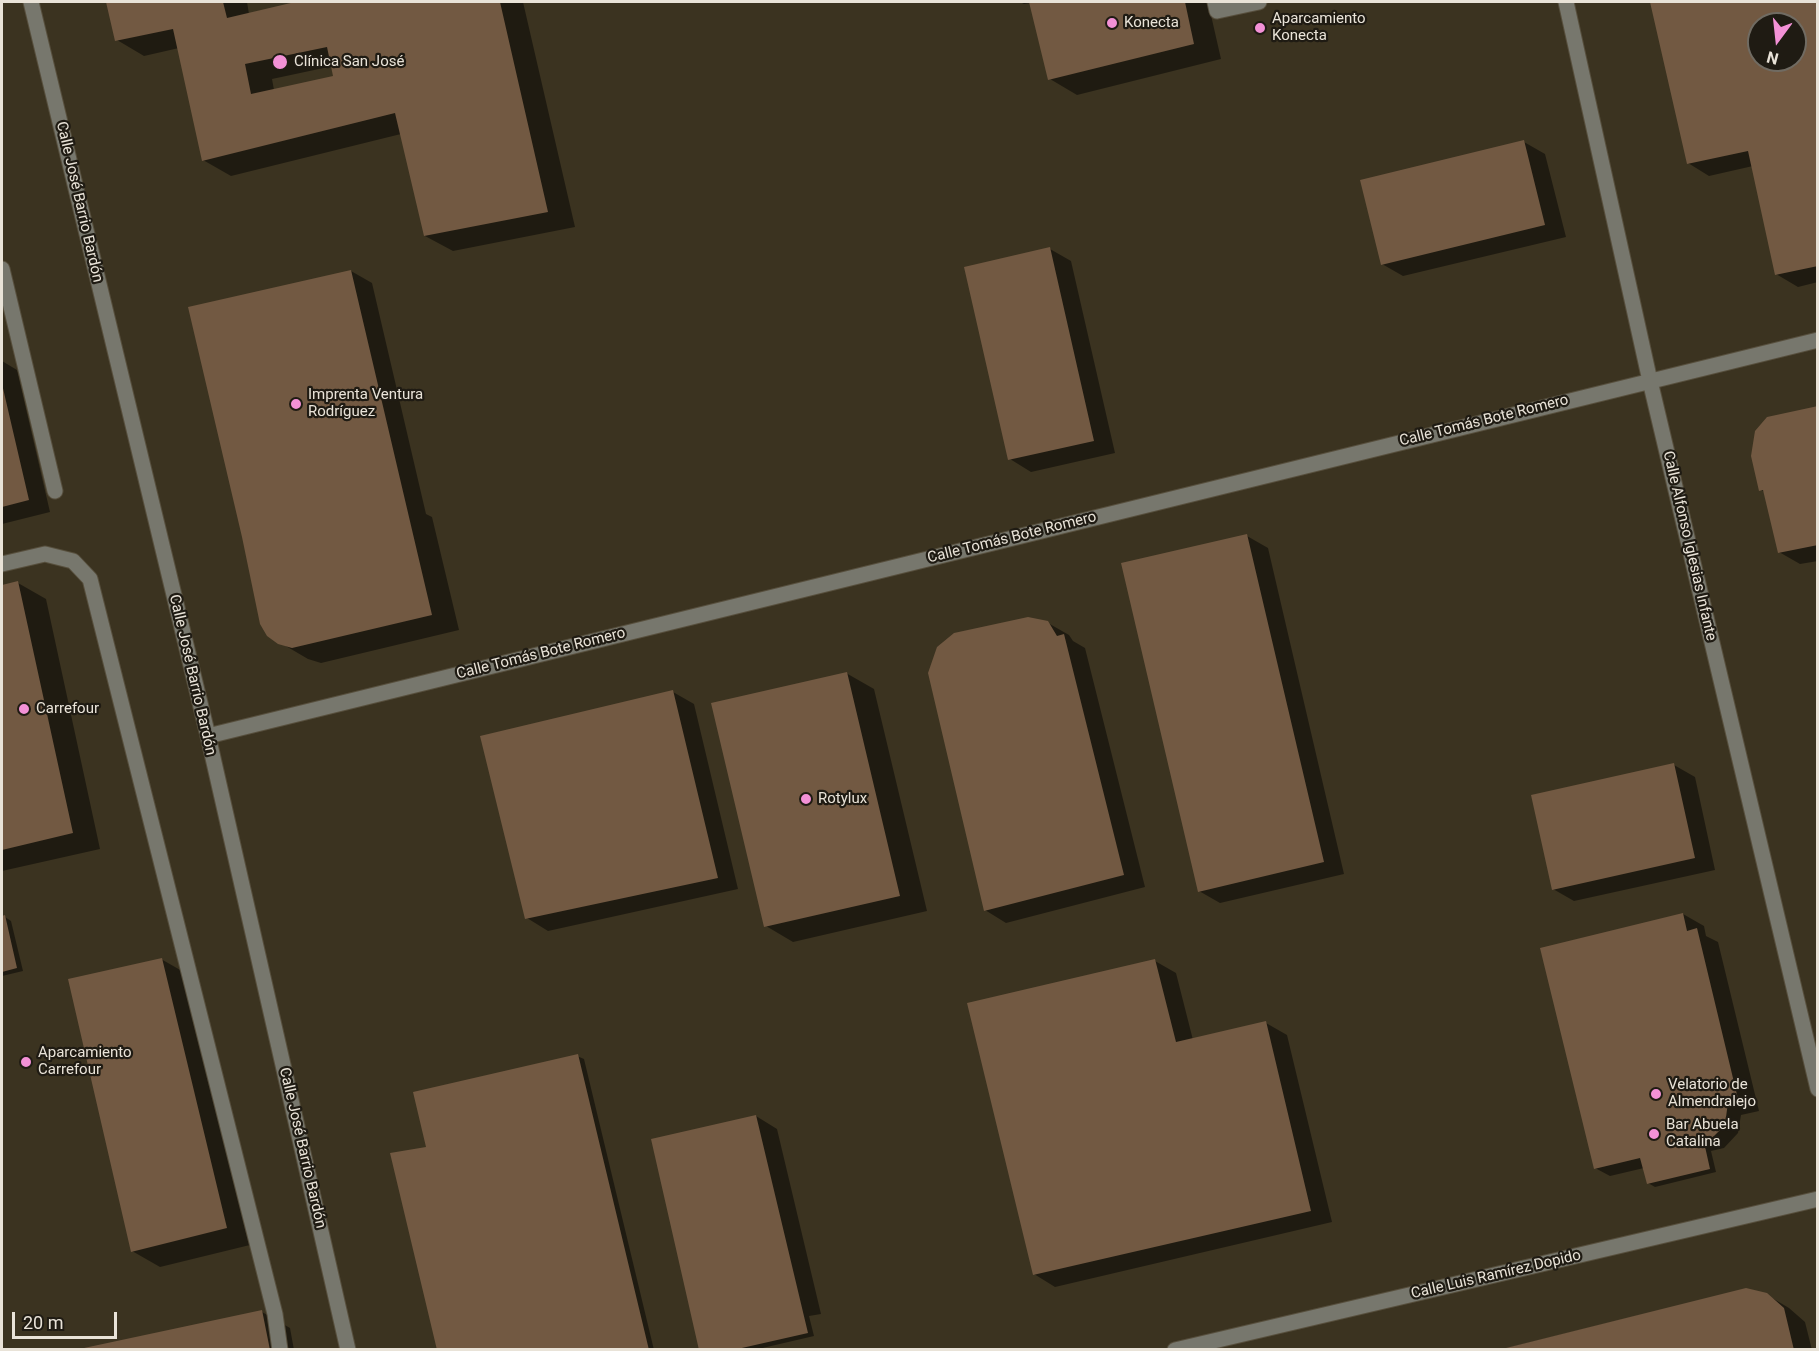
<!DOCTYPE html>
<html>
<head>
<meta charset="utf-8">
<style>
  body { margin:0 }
  #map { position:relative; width:1819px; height:1351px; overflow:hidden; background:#3b3320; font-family:Roboto,sans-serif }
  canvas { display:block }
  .frame { position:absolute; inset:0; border:3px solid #e9e3d8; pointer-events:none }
  .north { position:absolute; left:1747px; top:12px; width:60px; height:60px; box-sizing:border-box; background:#1f1b13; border:2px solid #706b62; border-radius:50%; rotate:195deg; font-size:16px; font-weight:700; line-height:24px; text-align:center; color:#e9e3d8 }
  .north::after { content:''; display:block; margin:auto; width:21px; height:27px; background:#f391d6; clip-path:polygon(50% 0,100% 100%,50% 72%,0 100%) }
  .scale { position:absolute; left:12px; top:1312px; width:105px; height:27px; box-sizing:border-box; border:3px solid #e9e3d8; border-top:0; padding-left:8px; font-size:18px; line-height:21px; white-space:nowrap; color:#e9e3d8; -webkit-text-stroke:4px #1f1b13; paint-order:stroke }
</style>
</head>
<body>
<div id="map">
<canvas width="1819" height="1351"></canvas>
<div class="frame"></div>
<div class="north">N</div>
<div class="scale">20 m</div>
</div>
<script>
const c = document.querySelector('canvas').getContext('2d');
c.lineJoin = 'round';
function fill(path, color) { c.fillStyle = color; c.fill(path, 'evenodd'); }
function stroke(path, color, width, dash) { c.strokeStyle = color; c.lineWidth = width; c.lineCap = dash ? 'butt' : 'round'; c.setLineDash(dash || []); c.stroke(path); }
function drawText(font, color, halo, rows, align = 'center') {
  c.font = font + ' Roboto,sans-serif'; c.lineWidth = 4.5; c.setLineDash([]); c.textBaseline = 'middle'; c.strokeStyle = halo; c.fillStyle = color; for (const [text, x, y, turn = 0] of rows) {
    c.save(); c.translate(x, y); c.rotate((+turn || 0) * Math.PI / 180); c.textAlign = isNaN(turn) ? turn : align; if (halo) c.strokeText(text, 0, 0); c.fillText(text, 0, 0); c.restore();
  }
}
fill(new Path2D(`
  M 107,2 L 247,2 L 249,14 L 302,2 L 523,2 L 575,227 L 453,251 L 425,236 L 401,134 L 231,176 L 203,160 L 179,48 L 144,56 L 117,40 ZM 333,66 L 335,77 L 274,90 L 272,79 Z
  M 1020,2 L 1208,2 L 1221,59 L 1077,95 L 1050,79 L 1031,3 L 1024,4 Z
  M 1652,2 L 1818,2 L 1818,282 L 1798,287 L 1776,274 L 1753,166 L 1709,176 L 1688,163 ZM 1759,24 L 1795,24 L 1795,60 L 1759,60 Z
  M 1524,142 L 1545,154 L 1566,237 L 1403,276 L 1382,264 Z
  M 1050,249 L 1071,261 L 1115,453 L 1031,472 L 1010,459 Z
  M 351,271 L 372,283 L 426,514 L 432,517 L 459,630 L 321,663 L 308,659 L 279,642 Z
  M 2,361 L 17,370 L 50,512 L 2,524 Z
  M 1818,407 L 1818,561 L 1800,564 L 1779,552 L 1765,492 L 1761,490 Z
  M 1247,536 L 1268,548 L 1344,874 L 1220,903 L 1199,891 Z
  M 18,583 L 46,599 L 100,849 L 2,871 L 2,586 Z
  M 1048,623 L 1069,635 L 1073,641 L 1085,648 L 1145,887 L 1006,923 L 985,910 Z
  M 846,673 L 874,689 L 927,911 L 793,942 L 766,926 Z
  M 673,692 L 694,704 L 738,889 L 548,931 L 527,918 Z
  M 1674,765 L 1695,777 L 1715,870 L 1574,901 L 1553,889 Z
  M 1683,914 L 1704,926 L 1706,936 L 1718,942 L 1759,1111 L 1741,1115 L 1738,1133 L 1724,1148 L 1711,1151 L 1716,1172 L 1655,1187 L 1648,1183 L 1644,1168 L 1610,1176 L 1595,1168 Z
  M 2,917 L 5,917 L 11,921 L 23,971 L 2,976 Z
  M 161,959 L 189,975 L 254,1244 L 160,1267 L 132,1251 Z
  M 1155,961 L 1176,973 L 1193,1040 L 1266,1023 L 1287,1035 L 1332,1222 L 1055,1287 L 1034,1274 Z
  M 577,1056 L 584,1059 L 654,1350 L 439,1350 L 426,1148 Z
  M 756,1116 L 777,1129 L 821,1314 L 809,1316 L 814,1336 L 754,1350 L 701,1350 Z
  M 1746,1289 L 1767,1295 L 1789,1308 L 1805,1322 L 1812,1350 L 1499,1350 Z
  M 262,1312 L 290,1328 L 294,1350 L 83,1350 Z`), '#0007');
fill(new Path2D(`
  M 106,2 L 223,2 L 227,18 L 295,2 L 500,2 L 548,212 L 424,236 L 395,113 L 202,161 L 173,29 L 115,41 ZM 327,47 L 333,76 L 251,94 L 245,64 Z
  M 1029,2 L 1185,2 L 1194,44 L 1048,80 Z
  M 1650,2 L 1816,2 L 1818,266 L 1775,275 L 1748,151 L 1687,164 ZM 1759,24 L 1795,24 L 1795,60 L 1759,60 Z
  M 1524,140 L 1545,225 L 1381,265 L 1360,180 Z
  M 1050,247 L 1094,441 L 1008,460 L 964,267 Z
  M 351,270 L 432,615 L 292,648 L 278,644 L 267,636 L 260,624 L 242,537 L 188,307 Z
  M 2,384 L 29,500 L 2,507 Z
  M 1818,406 L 1818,545 L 1778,553 L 1763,490 L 1759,491 L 1751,456 L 1755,431 L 1767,417 Z
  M 1247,534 L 1324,862 L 1198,892 L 1121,563 Z
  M 18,581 L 73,833 L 2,850 L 2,585 Z
  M 1028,617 L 1048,621 L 1057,636 L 1064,634 L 1124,875 L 984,911 L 928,673 L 937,647 L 954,633 Z
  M 847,672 L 900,896 L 764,927 L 711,703 Z
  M 673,690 L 718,878 L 525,919 L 480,736 Z
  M 1674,763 L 1695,858 L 1552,890 L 1531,795 Z
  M 1683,913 L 1687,931 L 1697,928 L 1738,1099 L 1728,1102 L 1725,1125 L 1710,1140 L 1704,1142 L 1710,1169 L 1647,1184 L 1640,1158 L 1594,1169 L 1540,948 Z
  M 5,915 L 17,968 L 2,972 L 2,916 Z
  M 162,958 L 227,1228 L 131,1252 L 68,979 Z
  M 1155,959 L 1176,1042 L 1266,1021 L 1311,1211 L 1033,1275 L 967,1003 Z
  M 578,1054 L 649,1350 L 437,1350 L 390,1153 L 426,1147 L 413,1092 Z
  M 756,1115 L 808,1333 L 733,1350 L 699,1350 L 651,1139 Z
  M 1746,1288 L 1767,1293 L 1784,1308 L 1794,1350 L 1498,1350 Z
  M 262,1310 L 270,1350 L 84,1350 L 84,1348 Z`), '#725942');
const minor = new Path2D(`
  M 31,2 L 208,736 L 348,1350
  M 1215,2 L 1217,11 L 1259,2
  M 1566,2 L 1650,381 L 1818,1089
  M 2,269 L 55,491
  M 2,564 L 45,554 L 73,561 L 90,579 L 275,1314 L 280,1350
  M 208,736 L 1818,340
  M 1175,1350 L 1818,1199`);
stroke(minor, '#574f3d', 17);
stroke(minor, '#77776d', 15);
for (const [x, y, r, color] of [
  [1112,23,6,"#f391d6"],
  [1260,28,6,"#f391d6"],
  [280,62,8,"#f391d6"],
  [296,404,6,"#f391d6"],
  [24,709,6,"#f391d6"],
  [806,799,6,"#f391d6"],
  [26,1062,6,"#f391d6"],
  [1656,1094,6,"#f391d6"],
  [1654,1134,6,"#f391d6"]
]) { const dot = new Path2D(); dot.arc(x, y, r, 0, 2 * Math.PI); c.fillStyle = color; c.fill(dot); stroke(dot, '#1f1b13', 2); }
drawText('15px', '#e9e3d8', '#1f1b13', [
  ["Aparcamiento",1272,19],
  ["Konecta",1272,36],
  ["Konecta",1124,23],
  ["Clínica San José",294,62],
  ["Imprenta Ventura",308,395],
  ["Rodríguez",308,412],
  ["Carrefour",36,709],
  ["Rotylux",818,799],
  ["Aparcamiento",38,1053],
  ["Carrefour",38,1070],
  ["Velatorio de",1668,1085],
  ["Almendralejo",1668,1102],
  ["Bar Abuela",1666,1125],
  ["Catalina",1666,1142]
], 'left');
drawText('15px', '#e9e3d8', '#1f1b13', [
  ["Calle José Barrio Bardón",79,202,77],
  ["Calle Tomás Bote Romero",1484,421,-14],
  ["Calle Tomás Bote Romero",1012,538,-14],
  ["Calle Alfonso Iglesias Infante",1689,546,77],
  ["Calle Tomás Bote Romero",541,654,-14],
  ["Calle José Barrio Bardón",192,675,77],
  ["Calle José Barrio Bardón",302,1148,77],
  ["Calle Luis Ramírez Dopido",1496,1275,-13]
]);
</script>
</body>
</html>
